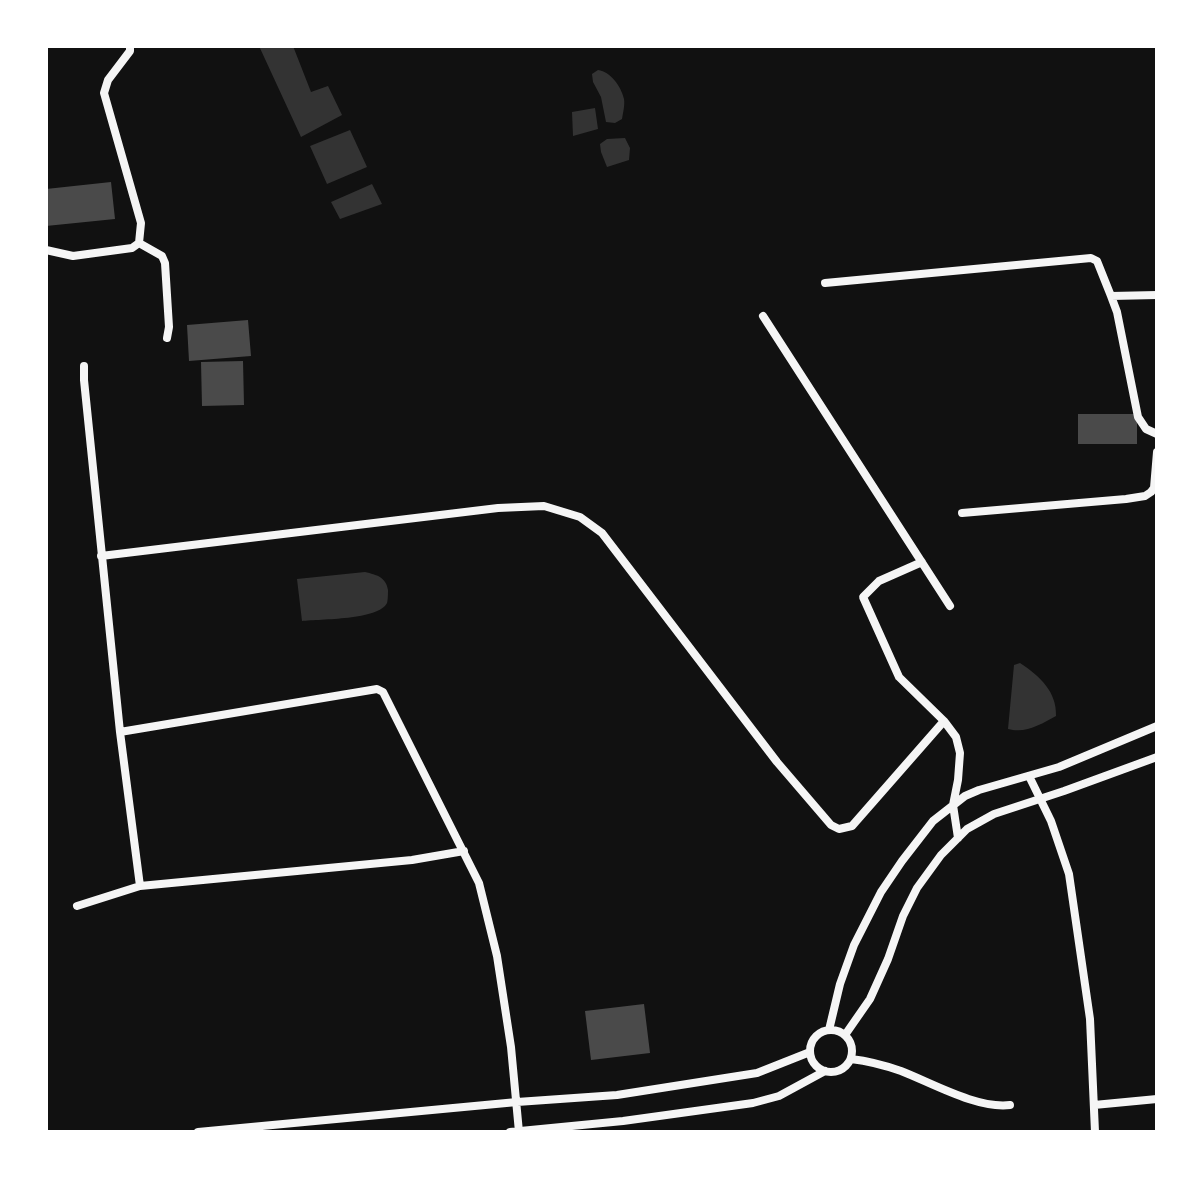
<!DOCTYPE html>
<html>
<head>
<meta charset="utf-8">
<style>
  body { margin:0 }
  #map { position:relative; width:1203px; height:1178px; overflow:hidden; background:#111; font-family:Helvetica,sans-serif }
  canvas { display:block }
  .frame { position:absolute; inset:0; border:48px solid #fff; pointer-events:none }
</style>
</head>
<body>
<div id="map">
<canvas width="1203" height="1178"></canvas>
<div class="frame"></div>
</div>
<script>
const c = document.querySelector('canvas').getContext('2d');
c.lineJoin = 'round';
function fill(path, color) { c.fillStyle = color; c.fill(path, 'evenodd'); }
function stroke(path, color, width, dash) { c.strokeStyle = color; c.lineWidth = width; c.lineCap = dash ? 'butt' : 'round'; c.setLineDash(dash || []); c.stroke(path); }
fill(new Path2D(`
  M 259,46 L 293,46 L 311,92 L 328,86 L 342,115 L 301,137 Z
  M 598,70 C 611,72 621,86 624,99 C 625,105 623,113 622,119 L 615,123 L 606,122 L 601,97 L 593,82 L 592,74 Z
  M 595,108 L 598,129 L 573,136 L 572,112 Z
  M 350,130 L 367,167 L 327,184 L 310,146 Z
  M 625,138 L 630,148 L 629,160 L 607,167 L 601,152 L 600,144 L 607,139 Z
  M 372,184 L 382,204 L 340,219 L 331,202 Z
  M 365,572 C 377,575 386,577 388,590 C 388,593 388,600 387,603 C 379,620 320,619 302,621 L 297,579 Z
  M 1020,663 C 1040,676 1057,692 1056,716 C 1041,724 1026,734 1008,729 L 1014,665 Z`), '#333');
fill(new Path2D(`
  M 111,182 L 115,219 L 46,226 L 46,189 Z
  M 248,320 L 251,356 L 189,361 L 187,325 Z
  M 243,361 L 244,405 L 202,406 L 201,362 Z
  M 1078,414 L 1137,414 L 1137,444 L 1078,444 Z
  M 644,1004 L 650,1053 L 591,1060 L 585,1011 Z`), '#4a4a4a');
stroke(new Path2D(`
  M 139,243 L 162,256 L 165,263 L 169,327 L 167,338
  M 46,250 L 73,256 L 132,248 L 139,243 L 141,223 L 104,93 L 108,80 L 130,51 L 130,46
  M 825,283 L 1091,258 L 1097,261 L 1111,296
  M 1157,295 L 1111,296 L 1117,312 L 1138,417 L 1146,429 L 1157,434
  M 763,316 L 950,606
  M 84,366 L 84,380 L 120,732 L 140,886
  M 962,513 L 1126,499 L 1145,496 L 1151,492 L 1154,488 L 1157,452
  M 101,556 L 498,508 L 544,506 L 580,517 L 602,533 L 777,762 L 831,825 L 839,829 L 852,826 L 944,721
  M 922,562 L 879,581 L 863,597 L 899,677 L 944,721 L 956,737 L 960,753 L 958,780 L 953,805 L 958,838
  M 120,732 L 377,689 L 383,692 L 479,883 L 497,956 L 511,1047 L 519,1132
  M 1029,776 L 1051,821 L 1069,874 L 1090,1019 L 1095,1132
  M 77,906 L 140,886 L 412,860 L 464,851
  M 829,1030 L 840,984 L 854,945 L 881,892 L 902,861 L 933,821 L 965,796 L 979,790 L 1059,767 L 1157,726
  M810 1051a21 21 0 1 1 42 0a21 21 0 1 1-42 0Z
  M 845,1035 L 870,999 L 888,959 L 903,916 L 917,888 L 941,855 L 967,829 L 994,814 L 1064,791 L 1157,757
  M 851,1059 C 868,1061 884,1065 901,1071 C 932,1083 977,1109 1010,1105
  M 1094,1105 L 1157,1099
  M 198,1132 L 517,1102 L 617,1095 L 757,1073 L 810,1052
  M 510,1132 L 623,1121 L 753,1103 L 779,1096 L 825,1071`), '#f5f5f5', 8);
</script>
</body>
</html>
